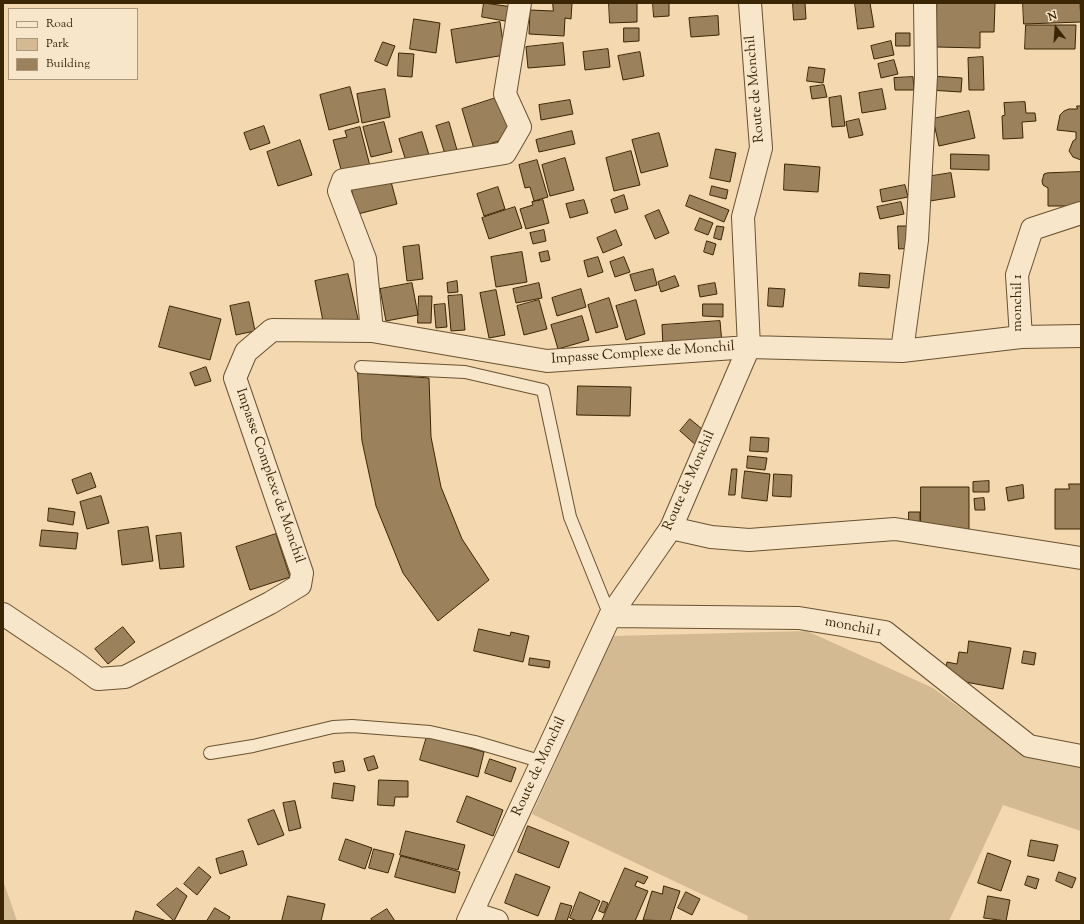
<!DOCTYPE html>
<html>
<head>
<meta charset="utf-8">
<style>
  body { margin:0 }
  #map { position:relative; width:1084px; height:924px; overflow:hidden; background:#f4d8af; font-family:"Sorts Mill Goudy",serif }
  canvas { display:block }
  .frame { position:absolute; inset:0; border:4px solid #3a2505; pointer-events:none }
  .legend { position:absolute; left:8px; top:8px; width:130px; height:72px; box-sizing:border-box; background:#f8e6cb; border:1px solid #ac997c; margin:0; padding:5px 7px; list-style:none; font-size:12px; color:#3a2505 }
  .legend li { display:flex; align-items:center; gap:8px; height:20px }
  .legend b { width:20px; border:1px solid #ac997c }
  .north { position:absolute; left:1036px; top:8px; width:40px; height:40px; -webkit-text-stroke:3px #f8e6cb; paint-order:stroke; rotate:343deg; font-size:11px; font-weight:700; line-height:16px; text-align:center; color:#3a2505 }
  .north::after { content:''; display:block; margin:auto; width:14px; height:18px; background:#3a2505; clip-path:polygon(50% 0,100% 100%,50% 72%,0 100%) }
</style>
</head>
<body>
<div id="map">
<canvas width="1084" height="924"></canvas>
<div class="frame"></div>
<ul class="legend">
<li><b style="height:5px;background:#f8e6cb"></b>Road</li>
<li><b style="height:11px;background:#d4ba92"></b>Park</li>
<li><b style="height:11px;background:#9b825d"></b>Building</li>
</ul>
<div class="north">N</div>
</div>
<script>
const c = document.querySelector('canvas').getContext('2d');
c.lineJoin = 'round';
function fill(path, color) { c.fillStyle = color; c.fill(path, 'evenodd'); }
function stroke(path, color, width, dash) { c.strokeStyle = color; c.lineWidth = width; c.lineCap = dash ? 'butt' : 'round'; c.setLineDash(dash || []); c.stroke(path); }
function drawText(font, color, halo, rows, align = 'center') {
  c.font = font + ' "Sorts Mill Goudy",serif'; c.lineWidth = 3; c.setLineDash([]); c.textBaseline = 'middle'; c.strokeStyle = halo; c.fillStyle = color; for (const [text, x, y, turn = 0] of rows) {
    c.save(); c.translate(x, y); c.rotate((+turn || 0) * Math.PI / 180); c.textAlign = isNaN(turn) ? turn : align; if (halo) c.strokeText(text, 0, 0); c.fillText(text, 0, 0); c.restore();
  }
}
fill(new Path2D(`
  M 807,631 L 933,688 L 1012,746 L 1081,764 L 1081,831 L 1003,805 L 949,921 L 747,921 L 748,916 L 532,814 L 613,636 Z
  M 3,880 L 17,921 L 3,921 Z`), '#d4ba92');
const building = new Path2D(`
  M 484,3 L 513,7 L 511,22 L 482,17 Z
  M 553,3 L 572,3 L 571,19 L 565,18 L 564,36 L 529,34 L 530,10 L 553,11 Z
  M 609,3 L 637,3 L 637,22 L 610,23 Z
  M 653,3 L 669,3 L 669,16 L 654,17 Z
  M 793,3 L 805,3 L 806,19 L 794,20 Z
  M 855,3 L 870,3 L 874,27 L 858,29 Z
  M 937,3 L 995,3 L 994,32 L 980,32 L 980,48 L 937,47 Z
  M 1023,3 L 1080,3 L 1081,22 L 1024,24 Z
  M 718,16 L 719,35 L 691,37 L 689,18 Z
  M 414,19 L 440,23 L 436,53 L 410,49 Z
  M 500,22 L 505,55 L 456,63 L 451,30 Z
  M 1026,25 L 1076,25 L 1075,49 L 1025,49 Z
  M 624,28 L 639,28 L 639,41 L 624,42 Z
  M 896,33 L 910,33 L 910,46 L 896,46 Z
  M 891,41 L 894,55 L 874,59 L 871,46 Z
  M 383,42 L 395,46 L 387,66 L 375,61 Z
  M 563,43 L 565,65 L 528,68 L 526,47 Z
  M 608,49 L 610,67 L 585,70 L 583,52 Z
  M 640,52 L 644,76 L 623,80 L 618,56 Z
  M 399,53 L 414,54 L 412,77 L 398,76 Z
  M 983,57 L 984,90 L 969,90 L 968,58 Z
  M 894,60 L 898,74 L 881,78 L 878,64 Z
  M 809,67 L 825,69 L 823,83 L 807,81 Z
  M 931,76 L 962,78 L 961,92 L 929,90 Z
  M 913,77 L 914,90 L 895,90 L 894,78 Z
  M 824,85 L 827,97 L 812,99 L 810,87 Z
  M 350,87 L 359,122 L 329,130 L 320,95 Z
  M 385,89 L 390,117 L 362,123 L 357,94 Z
  M 882,89 L 886,109 L 862,113 L 859,93 Z
  M 841,96 L 845,126 L 832,127 L 829,98 Z
  M 499,97 L 511,137 L 474,149 L 462,109 Z
  M 570,100 L 573,114 L 541,120 L 539,105 Z
  M 1025,102 L 1026,113 L 1035,113 L 1036,121 L 1022,122 L 1023,138 L 1003,139 L 1002,116 L 1005,115 L 1004,103 Z
  M 1077,106 L 1081,106 L 1081,160 L 1073,157 L 1069,151 L 1073,141 L 1076,139 L 1076,132 L 1057,130 L 1060,115 L 1064,111 L 1069,109 L 1077,109 Z
  M 969,111 L 975,138 L 939,146 L 933,119 Z
  M 859,119 L 863,135 L 849,138 L 846,122 Z
  M 384,122 L 392,152 L 371,157 L 363,127 Z
  M 449,122 L 457,150 L 445,154 L 436,126 Z
  M 264,126 L 270,143 L 250,150 L 244,133 Z
  M 360,127 L 370,166 L 342,173 L 333,140 L 347,137 L 345,131 Z
  M 572,131 L 575,144 L 539,152 L 536,140 Z
  M 422,132 L 429,155 L 406,161 L 399,139 Z
  M 659,133 L 668,166 L 641,173 L 632,140 Z
  M 300,140 L 312,175 L 278,186 L 267,152 Z
  M 716,149 L 736,153 L 730,182 L 710,178 Z
  M 631,151 L 640,185 L 614,191 L 606,158 Z
  M 951,154 L 989,155 L 989,170 L 951,169 Z
  M 565,158 L 574,190 L 550,196 L 542,165 Z
  M 537,160 L 548,197 L 534,201 L 530,187 L 525,188 L 519,165 Z
  M 785,164 L 820,167 L 818,192 L 784,190 Z
  M 1081,172 L 1081,206 L 1048,206 L 1048,188 L 1043,185 L 1042,181 L 1044,174 L 1047,173 Z
  M 951,173 L 955,197 L 930,201 L 926,177 Z
  M 390,178 L 397,204 L 358,214 L 351,188 Z
  M 905,185 L 908,197 L 882,202 L 880,190 Z
  M 712,186 L 728,190 L 726,199 L 710,195 Z
  M 498,187 L 505,209 L 484,216 L 477,194 Z
  M 624,195 L 628,209 L 615,213 L 611,200 Z
  M 690,195 L 729,210 L 724,222 L 686,206 Z
  M 543,200 L 549,223 L 526,229 L 520,209 L 533,205 L 532,202 Z
  M 584,200 L 588,213 L 570,218 L 566,204 Z
  M 901,202 L 904,214 L 880,219 L 877,207 Z
  M 515,207 L 522,228 L 489,239 L 482,218 Z
  M 659,210 L 669,233 L 655,239 L 645,216 Z
  M 700,218 L 713,223 L 708,235 L 695,230 Z
  M 717,226 L 724,227 L 721,240 L 714,238 Z
  M 898,226 L 911,226 L 912,248 L 899,249 Z
  M 544,230 L 546,241 L 533,244 L 530,233 Z
  M 616,230 L 622,245 L 603,253 L 597,238 Z
  M 707,241 L 716,244 L 713,255 L 704,252 Z
  M 419,245 L 423,279 L 407,281 L 403,247 Z
  M 548,251 L 550,260 L 541,262 L 539,253 Z
  M 522,252 L 527,282 L 496,287 L 491,257 Z
  M 598,257 L 603,272 L 588,277 L 584,261 Z
  M 624,257 L 630,272 L 615,277 L 610,262 Z
  M 653,269 L 657,285 L 635,291 L 630,275 Z
  M 860,273 L 890,275 L 889,288 L 859,286 Z
  M 348,274 L 358,319 L 324,326 L 315,281 Z
  M 675,276 L 679,286 L 661,292 L 658,282 Z
  M 457,281 L 458,292 L 448,293 L 447,283 Z
  M 412,283 L 418,315 L 386,321 L 380,289 Z
  M 539,283 L 542,298 L 516,303 L 513,289 Z
  M 715,283 L 717,294 L 700,297 L 698,286 Z
  M 769,288 L 785,289 L 783,307 L 768,306 Z
  M 581,289 L 586,307 L 557,316 L 552,298 Z
  M 496,290 L 505,335 L 489,338 L 480,293 Z
  M 462,295 L 465,330 L 451,331 L 448,296 Z
  M 419,296 L 432,296 L 431,323 L 418,323 Z
  M 609,298 L 618,327 L 596,333 L 588,305 Z
  M 539,300 L 547,329 L 524,335 L 517,306 Z
  M 636,300 L 645,334 L 626,340 L 616,306 Z
  M 249,302 L 255,331 L 236,335 L 230,306 Z
  M 445,304 L 447,327 L 436,328 L 434,305 Z
  M 703,304 L 723,304 L 723,317 L 703,316 Z
  M 170,306 L 221,319 L 210,360 L 159,347 Z
  M 582,316 L 589,340 L 558,349 L 551,325 Z
  M 720,321 L 722,343 L 663,348 L 662,325 Z
  M 206,367 L 211,381 L 195,386 L 190,373 Z
  M 358,373 L 429,378 L 431,437 L 441,487 L 462,539 L 489,580 L 438,621 L 403,573 L 376,506 L 362,441 Z
  M 578,386 L 631,387 L 630,416 L 577,415 Z
  M 690,419 L 708,434 L 697,446 L 680,431 Z
  M 751,437 L 769,438 L 768,452 L 750,451 Z
  M 748,456 L 767,458 L 765,470 L 747,468 Z
  M 732,469 L 737,469 L 735,495 L 729,495 Z
  M 745,471 L 770,474 L 767,501 L 742,498 Z
  M 91,473 L 96,487 L 77,494 L 72,480 Z
  M 774,474 L 792,475 L 791,497 L 773,496 Z
  M 989,481 L 989,492 L 973,492 L 973,482 Z
  M 1069,484 L 1081,484 L 1081,529 L 1055,529 L 1055,489 L 1069,489 Z
  M 1023,485 L 1024,498 L 1008,501 L 1006,488 Z
  M 921,487 L 969,487 L 969,532 L 921,532 Z
  M 101,496 L 109,523 L 87,529 L 80,502 Z
  M 984,498 L 985,510 L 975,510 L 974,499 Z
  M 49,508 L 75,512 L 73,525 L 48,521 Z
  M 909,512 L 920,512 L 920,531 L 909,531 Z
  M 148,527 L 153,561 L 122,565 L 118,531 Z
  M 42,530 L 78,533 L 76,549 L 40,546 Z
  M 181,533 L 184,567 L 160,569 L 156,536 Z
  M 276,534 L 290,577 L 250,590 L 236,547 Z
  M 123,627 L 135,642 L 108,664 L 95,649 Z
  M 479,629 L 510,636 L 511,632 L 529,636 L 523,662 L 474,651 Z
  M 969,641 L 1011,648 L 1003,689 L 944,678 L 947,662 L 957,664 L 959,652 L 967,653 Z
  M 1024,651 L 1036,653 L 1034,665 L 1022,663 Z
  M 530,658 L 550,661 L 549,668 L 529,665 Z
  M 427,736 L 484,752 L 478,777 L 420,760 Z
  M 374,756 L 378,768 L 368,771 L 364,759 Z
  M 490,759 L 516,768 L 511,782 L 485,773 Z
  M 343,761 L 345,771 L 335,773 L 333,763 Z
  M 379,780 L 408,781 L 408,797 L 395,797 L 394,806 L 378,805 Z
  M 334,783 L 355,786 L 353,801 L 332,798 Z
  M 467,796 L 503,810 L 493,836 L 457,822 Z
  M 295,801 L 301,828 L 289,831 L 283,803 Z
  M 274,810 L 284,835 L 258,845 L 248,820 Z
  M 528,826 L 569,842 L 559,868 L 518,852 Z
  M 406,831 L 465,845 L 458,870 L 400,855 Z
  M 346,839 L 372,848 L 365,869 L 339,860 Z
  M 1031,840 L 1058,845 L 1054,861 L 1028,856 Z
  M 374,849 L 394,854 L 388,873 L 369,868 Z
  M 243,851 L 247,865 L 220,874 L 216,859 Z
  M 988,853 L 1011,861 L 1001,891 L 978,883 Z
  M 401,856 L 460,872 L 455,893 L 395,877 Z
  M 199,867 L 211,877 L 197,895 L 184,884 Z
  M 625,868 L 648,877 L 644,884 L 637,881 L 635,886 L 648,891 L 635,921 L 602,921 Z
  M 1059,872 L 1076,878 L 1072,888 L 1056,881 Z
  M 516,874 L 550,887 L 538,916 L 505,903 Z
  M 1028,876 L 1039,879 L 1036,889 L 1025,885 Z
  M 664,886 L 680,891 L 670,921 L 643,920 L 652,891 L 662,894 Z
  M 177,888 L 187,896 L 174,921 L 157,905 Z
  M 580,892 L 600,901 L 591,921 L 577,921 L 570,918 Z
  M 686,892 L 700,899 L 692,915 L 678,908 Z
  M 288,896 L 325,904 L 321,921 L 282,921 Z
  M 988,896 L 1010,900 L 1006,921 L 984,918 Z
  M 603,901 L 608,903 L 604,913 L 599,911 Z
  M 561,903 L 572,906 L 567,921 L 555,921 Z
  M 215,908 L 230,917 L 228,921 L 207,921 Z
  M 387,909 L 395,921 L 373,921 L 371,919 Z
  M 136,911 L 167,921 L 133,921 Z`);
fill(building, '#9b825d');
stroke(building, '#3a2505', 1);
const lane = new Path2D(`
  M 361,367 L 465,372 L 543,390 L 570,517 L 610,616
  M 210,753 L 253,746 L 333,727 L 352,726 L 430,732 L 475,742 L 543,762`);
const street = new Path2D(`
  M 372,331 L 365,259 L 339,191 L 343,180 L 505,153 L 520,127 L 505,94 L 520,3
  M 1021,337 L 1017,275 L 1032,229 L 1081,213
  M 902,351 L 917,240 L 926,76 L 925,3
  M 671,528 L 711,537 L 749,540 L 895,529 L 1081,558
  M 3,614 L 76,663 L 98,679 L 125,677 L 270,603 L 300,585 L 302,573 L 235,378 L 246,352 L 272,330 L 372,331 L 547,361 L 749,347 L 902,351 L 1021,337 L 1081,336
  M 610,616 L 799,618 L 885,632 L 1029,746 L 1081,756
  M 472,913 L 497,921
  M 468,921 L 610,616 L 671,528 L 749,347 L 743,217 L 761,148 L 750,3`);
stroke(lane, '#685230', 14);
stroke(street, '#685230', 24);
stroke(lane, '#f8e6cb', 12);
stroke(street, '#f8e6cb', 22);
drawText('14px', '#3a2505', '#f8e6cb', [
  ["Route de Monchil",756,89,-95],
  ["monchil 1",1019,303,-90],
  ["Impasse Complexe de Monchil",643,354,-4],
  ["Impasse Complexe de Monchil",269,476,71],
  ["Route de Monchil",690,481,-66],
  ["monchil 1",853,628,11],
  ["Route de Monchil",540,767,-65]
]);
</script>
</body>
</html>
